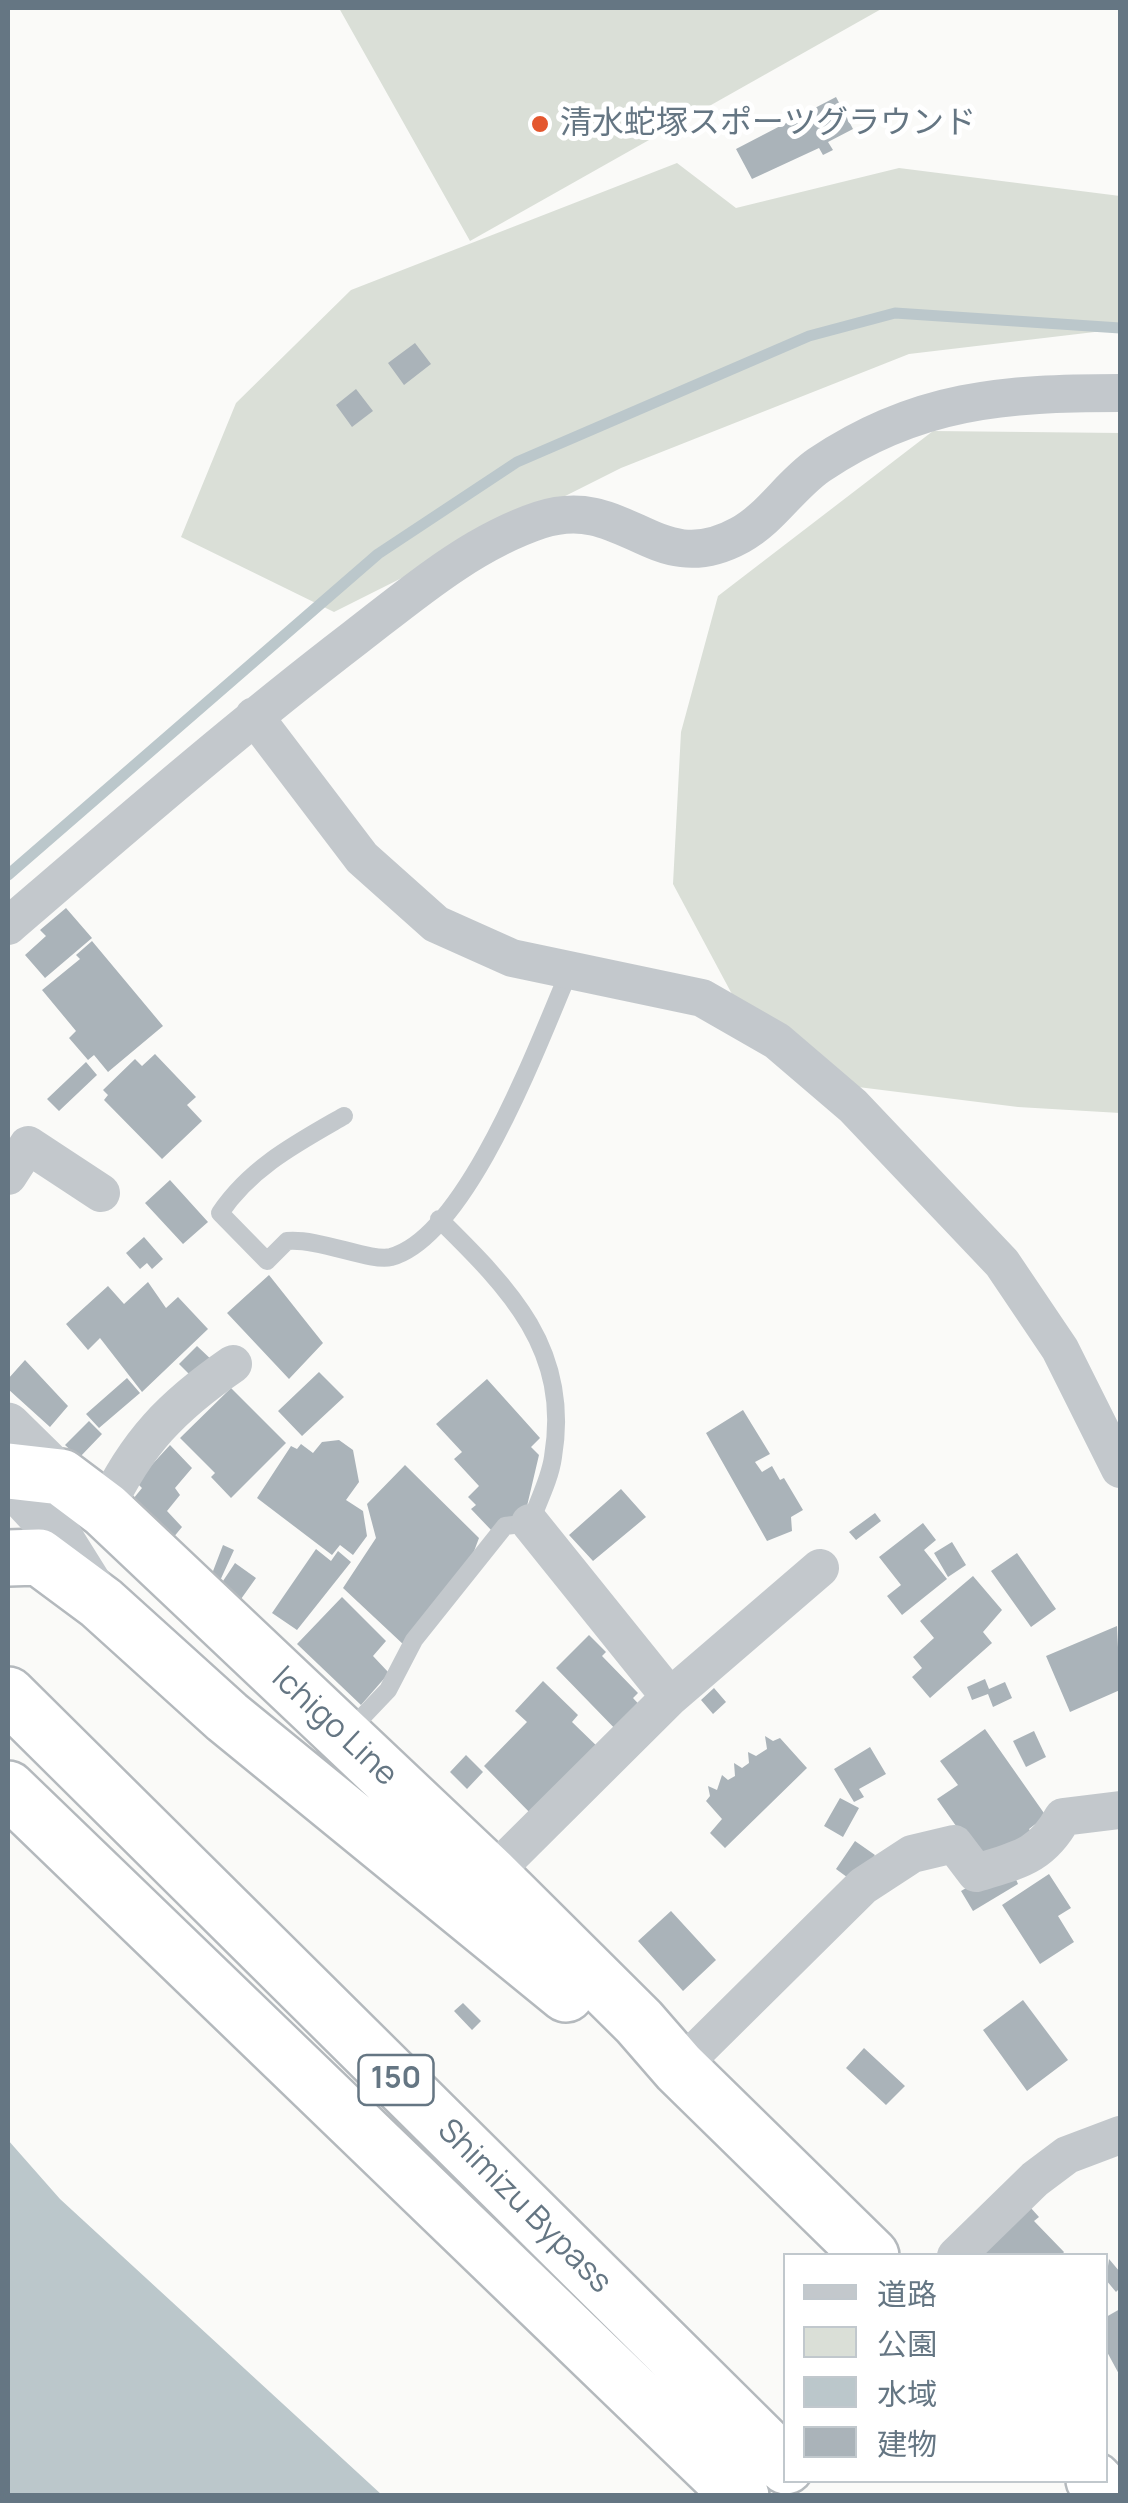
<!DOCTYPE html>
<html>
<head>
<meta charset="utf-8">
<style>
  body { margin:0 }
  #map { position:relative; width:1128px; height:2503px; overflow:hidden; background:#fafaf8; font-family:Manrope,"Noto Sans JP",sans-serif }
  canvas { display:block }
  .frame { position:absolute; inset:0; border:10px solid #657683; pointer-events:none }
  .legend { position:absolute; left:783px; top:2253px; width:325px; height:230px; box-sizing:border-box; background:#fff; border:2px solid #c1c8cd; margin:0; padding:12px 18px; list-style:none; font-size:30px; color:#657683 }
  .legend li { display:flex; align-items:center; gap:20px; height:50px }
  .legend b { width:50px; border:2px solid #c1c8cd }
</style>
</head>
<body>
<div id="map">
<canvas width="1128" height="2503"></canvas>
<div class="frame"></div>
<ul class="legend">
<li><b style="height:12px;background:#c3c8cc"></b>道路</li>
<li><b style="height:28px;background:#dadfd7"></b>公園</li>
<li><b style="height:28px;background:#bbc7cb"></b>水域</li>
<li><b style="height:28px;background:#aab3b9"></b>建物</li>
</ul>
</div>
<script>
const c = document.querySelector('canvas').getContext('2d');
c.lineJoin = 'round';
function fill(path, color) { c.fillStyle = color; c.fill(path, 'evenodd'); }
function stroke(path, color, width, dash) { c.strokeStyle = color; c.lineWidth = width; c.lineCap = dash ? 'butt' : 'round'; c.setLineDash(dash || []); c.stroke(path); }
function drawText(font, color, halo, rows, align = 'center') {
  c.font = font + ' Manrope,"Noto Sans JP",sans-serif'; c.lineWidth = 10; c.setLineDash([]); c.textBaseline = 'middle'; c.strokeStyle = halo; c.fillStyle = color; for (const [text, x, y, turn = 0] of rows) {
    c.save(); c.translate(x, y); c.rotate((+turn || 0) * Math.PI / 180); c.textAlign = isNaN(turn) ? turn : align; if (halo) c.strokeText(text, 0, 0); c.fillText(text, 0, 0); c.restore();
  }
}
fill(new Path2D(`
  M 339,8 L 883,8 L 470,241 Z
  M 677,163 L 736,208 L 899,168 L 1120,196 L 1120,329 L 909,354 L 621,468 L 334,612 L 181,537 L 236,403 L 351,290 Z
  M 933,431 L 1120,433 L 1120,1113 L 1018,1107 L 842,1085 L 741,1011 L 673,884 L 681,732 L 718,596 Z`), '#dadfd7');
fill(new Path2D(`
  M 8,2140 L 60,2199 L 382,2495 L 8,2495 Z`), '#bbc7cb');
stroke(new Path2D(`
  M 8,875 L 378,554 L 517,462 L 809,336 L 895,313 L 1120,328`), '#bbc7cb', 11);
fill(new Path2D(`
  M 836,97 L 853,129 L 828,142 L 833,150 L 823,155 L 819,148 L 752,179 L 736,149 Z
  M 415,343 L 431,364 L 404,385 L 388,363 Z
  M 356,389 L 373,411 L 352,427 L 336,405 Z
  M 66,908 L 92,938 L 45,978 L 25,955 L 46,936 L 40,930 Z
  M 92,941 L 163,1026 L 108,1072 L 94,1055 L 88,1060 L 69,1038 L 76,1031 L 42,990 L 80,959 L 76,955 Z
  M 155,1054 L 196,1097 L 187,1105 L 202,1121 L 162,1159 L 104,1100 L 108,1095 L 103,1090 L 135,1059 L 142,1066 Z
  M 86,1062 L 97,1075 L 59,1111 L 47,1099 Z
  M 170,1180 L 208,1222 L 183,1244 L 145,1203 Z
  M 144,1237 L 163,1259 L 152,1269 L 147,1263 L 140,1269 L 126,1253 Z
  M 269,1275 L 323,1343 L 289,1379 L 227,1313 Z
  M 148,1282 L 166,1308 L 178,1297 L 208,1329 L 142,1392 L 100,1338 L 88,1350 L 66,1324 L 108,1286 L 124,1304 Z
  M 197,1346 L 215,1363 L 196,1381 L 179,1364 Z
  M 25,1360 L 68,1406 L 50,1427 L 8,1389 L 8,1379 Z
  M 319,1372 L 344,1397 L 302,1436 L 278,1411 Z
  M 127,1378 L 140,1393 L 99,1428 L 86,1414 Z
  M 487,1379 L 540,1438 L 531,1447 L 539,1455 L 527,1506 L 492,1531 L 471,1509 L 476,1505 L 468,1497 L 479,1486 L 454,1459 L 462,1452 L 436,1424 Z
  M 231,1388 L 286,1443 L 231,1498 L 211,1477 L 215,1473 L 180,1438 Z
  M 743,1410 L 770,1454 L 755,1462 L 762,1472 L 772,1466 L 780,1480 L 784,1478 L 803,1510 L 791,1517 L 792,1531 L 767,1541 L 706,1433 Z
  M 89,1421 L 102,1434 L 79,1458 L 65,1445 Z
  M 339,1440 L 353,1450 L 359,1482 L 346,1500 L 363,1511 L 367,1536 L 353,1555 L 340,1545 L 332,1555 L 257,1498 L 291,1446 L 297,1449 L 301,1444 L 313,1453 L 322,1442 Z
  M 170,1445 L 192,1468 L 175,1488 L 180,1495 L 167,1511 L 182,1527 L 168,1544 L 129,1504 L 142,1488 L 136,1482 Z
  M 405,1465 L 479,1538 L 470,1562 L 405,1646 L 343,1588 L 376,1538 L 367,1504 Z
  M 621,1489 L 646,1517 L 593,1561 L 569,1535 Z
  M 875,1513 L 881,1521 L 856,1540 L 849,1532 Z
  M 923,1523 L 936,1540 L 924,1550 L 947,1579 L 902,1615 L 887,1596 L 901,1585 L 879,1557 Z
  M 952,1542 L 966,1565 L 948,1577 L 934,1553 Z
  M 223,1545 L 234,1550 L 219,1583 L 210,1579 Z
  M 316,1549 L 331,1561 L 338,1551 L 351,1562 L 297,1630 L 272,1613 Z
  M 1017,1553 L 1056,1609 L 1031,1627 L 991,1571 Z
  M 235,1563 L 256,1578 L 241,1599 L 221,1584 Z
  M 973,1576 L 1002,1610 L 983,1632 L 992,1643 L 930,1698 L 912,1677 L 922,1668 L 913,1657 L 934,1638 L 920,1621 Z
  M 342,1597 L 386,1641 L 373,1656 L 389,1673 L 361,1705 L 297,1644 Z
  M 1117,1626 L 1120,1690 L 1070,1712 L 1046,1656 Z
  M 589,1635 L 606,1652 L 602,1656 L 638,1693 L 633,1698 L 647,1713 L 623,1737 L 556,1668 Z
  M 985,1679 L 989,1689 L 1005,1682 L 1012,1698 L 993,1707 L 988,1694 L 972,1700 L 967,1687 Z
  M 543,1681 L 578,1715 L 572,1722 L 602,1751 L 536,1819 L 484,1766 L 527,1722 L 515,1711 Z
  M 714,1688 L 726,1702 L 713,1714 L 701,1700 Z
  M 985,1729 L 1046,1816 L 1029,1829 L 1032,1833 L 985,1867 L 937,1799 L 958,1785 L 940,1761 Z
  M 1034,1731 L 1046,1757 L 1026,1767 L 1013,1741 Z
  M 765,1736 L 773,1741 L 780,1738 L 807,1768 L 725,1848 L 710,1833 L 722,1819 L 706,1801 L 710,1796 L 708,1786 L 717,1790 L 722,1775 L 728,1780 L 735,1776 L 734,1763 L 742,1768 L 749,1763 L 748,1752 L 756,1756 L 767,1749 Z
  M 870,1747 L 886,1774 L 859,1789 L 864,1797 L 854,1802 L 834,1769 Z
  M 466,1755 L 483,1772 L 467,1789 L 450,1772 Z
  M 840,1798 L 859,1808 L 843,1837 L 824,1826 Z
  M 855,1841 L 875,1855 L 855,1883 L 836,1869 Z
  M 1009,1863 L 1018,1884 L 973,1911 L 961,1891 Z
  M 1049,1874 L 1071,1908 L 1058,1916 L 1074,1942 L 1040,1964 L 1002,1905 Z
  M 671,1911 L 716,1960 L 683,1991 L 638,1941 Z
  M 1023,2000 L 1068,2060 L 1027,2091 L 983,2030 Z
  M 463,2003 L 481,2021 L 472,2030 L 454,2011 Z
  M 864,2048 L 905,2086 L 886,2105 L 846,2068 Z
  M 1030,2207 L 1039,2217 L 1034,2221 L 1064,2252 L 1061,2256 L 982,2256 Z
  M 1109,2259 L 1120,2272 L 1120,2288 L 1116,2292 L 1106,2280 Z
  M 1120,2309 L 1120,2376 L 1106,2350 L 1106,2317 Z`), '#aab3b9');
const trunk = new Path2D(`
  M 8,1471 L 61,1477 L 105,1510 L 491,1875 L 639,2022 L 679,2068 L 871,2256
  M 8,1558 L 39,1557 L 101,1603 L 227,1717 L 566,1994
  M 8,1695 L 786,2466
  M 8,1789 L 741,2496
  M 1094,2480 L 1109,2496`);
stroke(trunk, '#b4b9bd', 60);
stroke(new Path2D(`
  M 344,1116 C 297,1143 251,1167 220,1213 L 267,1261 L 287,1241 C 319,1238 370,1262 391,1257 C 468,1236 539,1041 569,972
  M 347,1733 L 388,1690 L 414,1640 L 505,1526 L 530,1523 C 538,1502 550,1479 553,1457 C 571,1350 510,1289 439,1219`), '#c3c8cc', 18);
stroke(new Path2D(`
  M 254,716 L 362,858 L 436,924 L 512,958 L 702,998 L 777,1041 L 853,1106 L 1002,1263 L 1060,1349 L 1120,1469
  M 8,926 C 122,828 236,729 356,637 C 413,593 471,543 540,520 C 627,492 655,582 740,535 C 770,519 790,485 819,465 C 917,399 1005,393 1120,393
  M 8,1176 L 28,1145 L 101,1193
  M 105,1510 C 136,1443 172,1406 233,1364
  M 530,1523 L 670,1697
  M 491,1875 L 670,1697 L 820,1568
  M 679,2068 L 863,1886 L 912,1854 L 954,1844 L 976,1873 C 1018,1860 1041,1857 1063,1817 L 1120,1810
  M 956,2256 L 1035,2179 L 1067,2155 L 1120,2135`), '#c3c8cc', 38);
stroke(new Path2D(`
  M 8,1425 L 61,1477
  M 8,1481 L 60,1537 L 95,1593`), '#c3c8cc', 45);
stroke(trunk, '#fff', 55);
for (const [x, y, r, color] of [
  [540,124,10,"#e4572e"]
]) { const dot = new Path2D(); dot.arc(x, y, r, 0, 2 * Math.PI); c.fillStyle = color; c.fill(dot); stroke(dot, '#fff', 4); }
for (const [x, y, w] of [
  [396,2080,75]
]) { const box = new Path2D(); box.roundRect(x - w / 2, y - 25, w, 50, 8); c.fillStyle = '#fff'; c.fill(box); stroke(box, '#657683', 2.5); }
drawText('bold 30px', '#657683', null, [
  ["150",396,2080]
]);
drawText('32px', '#657683', '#fff', [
  ["清水蛇塚スポーツグラウンド",560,124]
], 'left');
drawText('32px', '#657683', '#fff', [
  ["Ichigo Line",334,1727,43],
  ["Shimizu Bypass",524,2207,45]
]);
</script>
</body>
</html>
